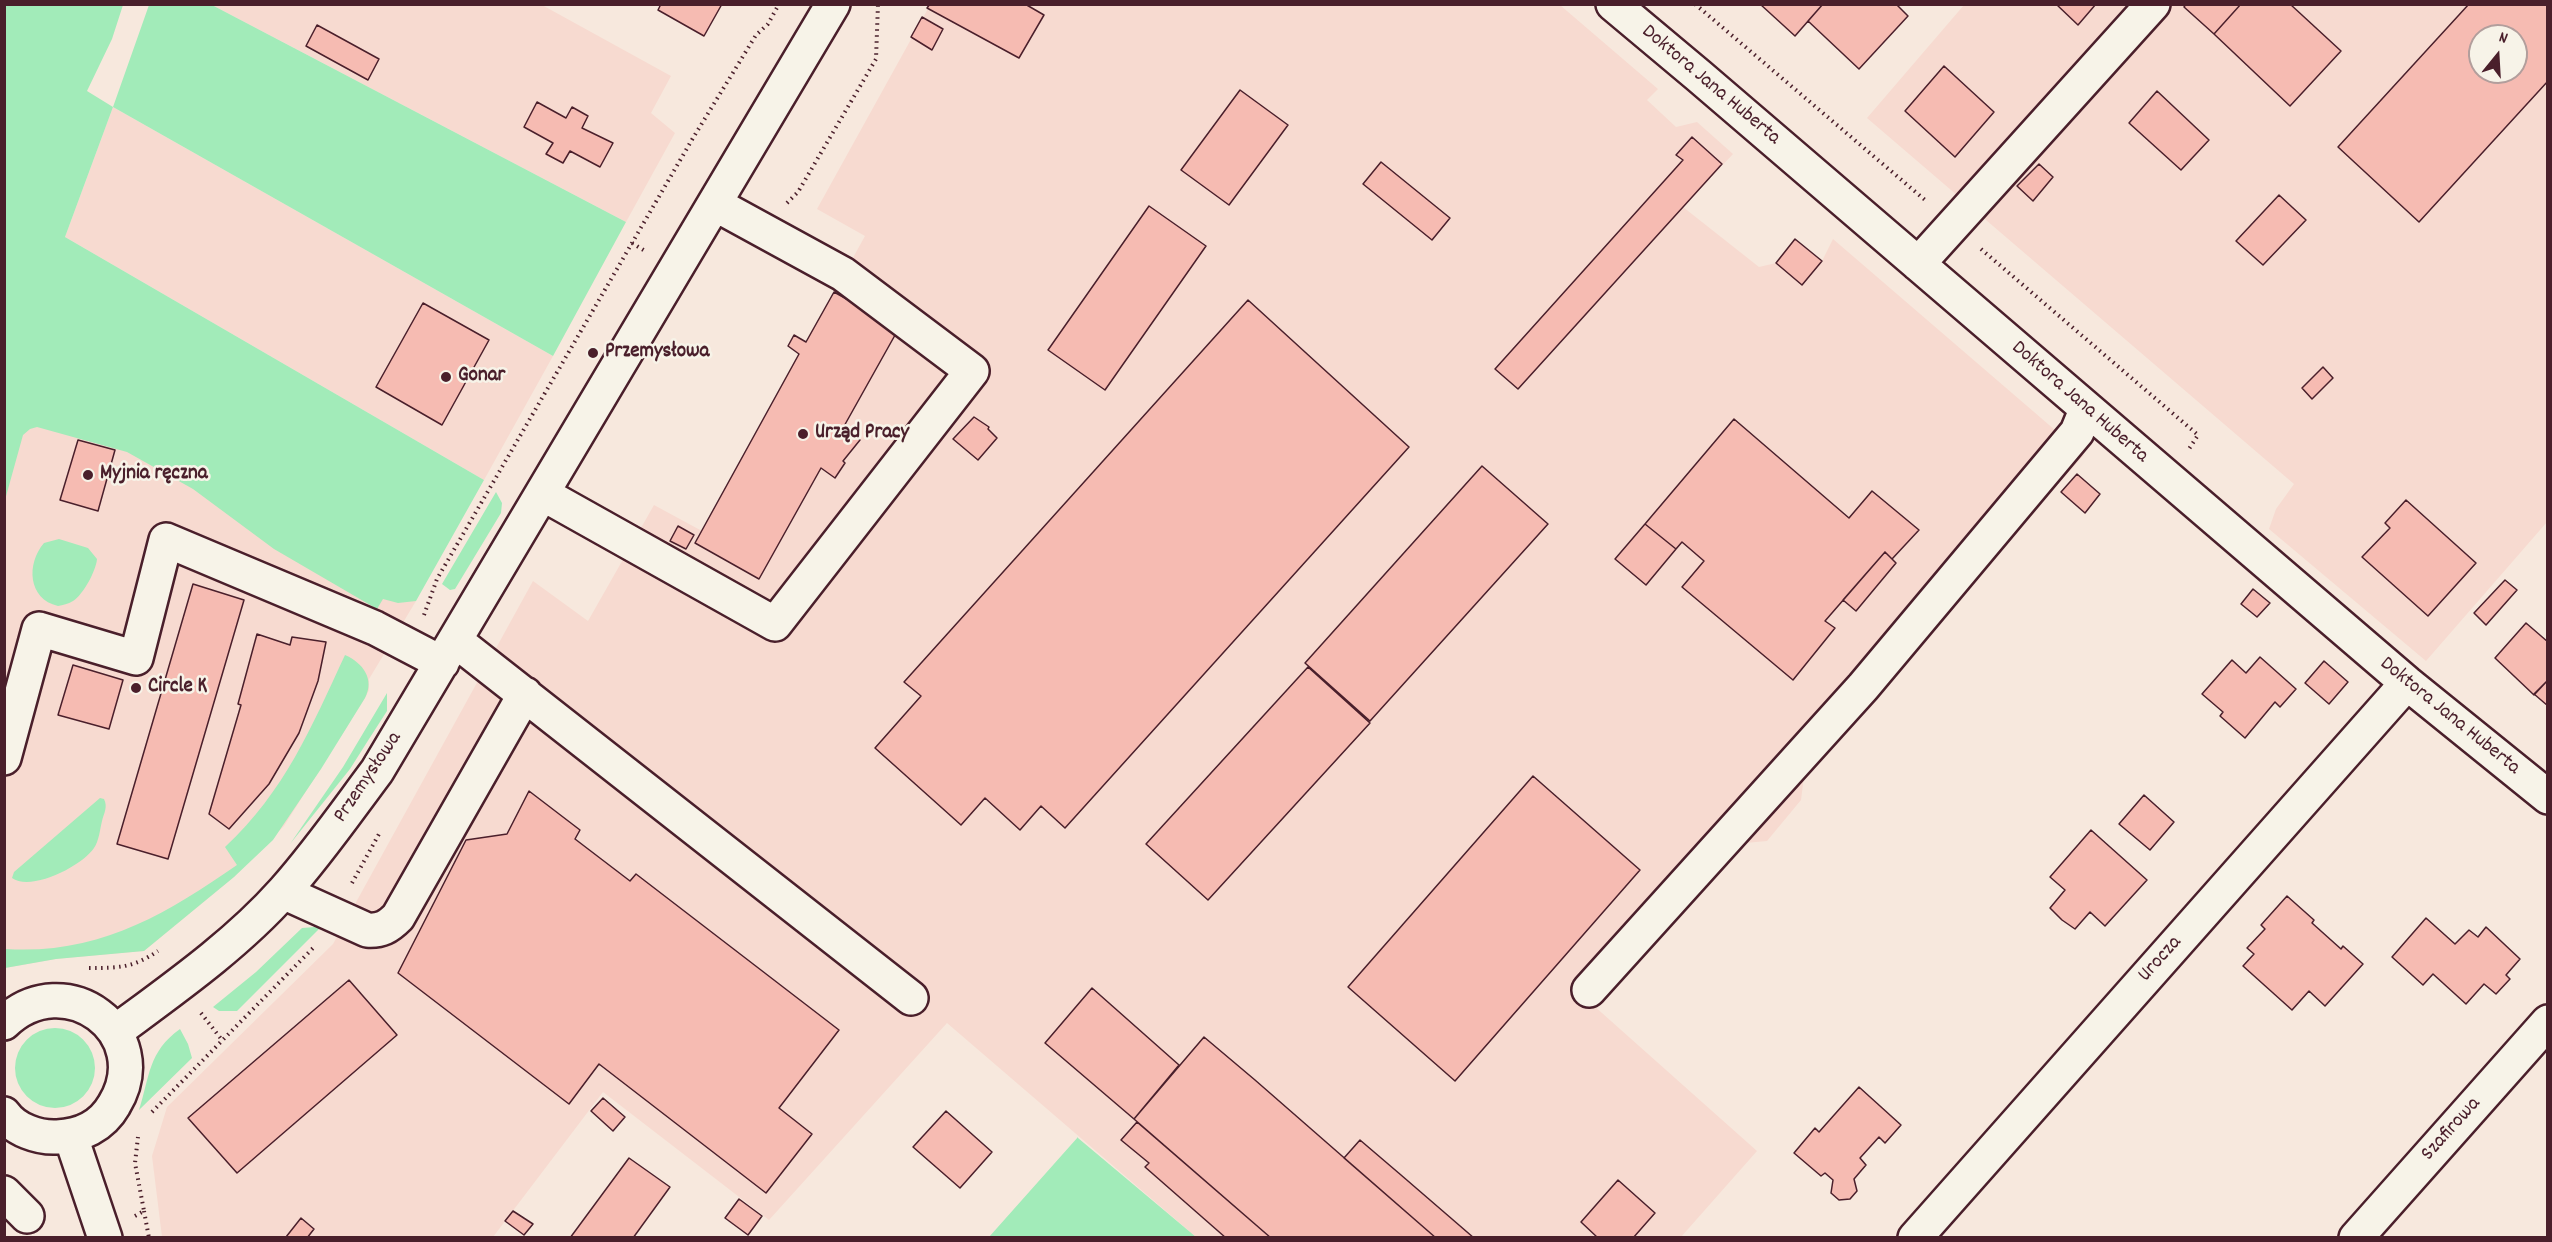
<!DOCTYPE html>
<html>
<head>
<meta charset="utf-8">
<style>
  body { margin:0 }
  #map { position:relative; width:2552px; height:1242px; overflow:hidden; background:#f7e8dd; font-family:Dekko,sans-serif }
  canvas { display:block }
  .frame { position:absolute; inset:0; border:6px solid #4a1f2b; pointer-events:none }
  .north { position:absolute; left:2468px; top:24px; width:60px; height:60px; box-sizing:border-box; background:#f7f3e8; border:2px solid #b29e9c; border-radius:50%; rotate:18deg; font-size:16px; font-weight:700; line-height:24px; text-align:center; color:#4a1f2b }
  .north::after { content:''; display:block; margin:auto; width:21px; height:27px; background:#4a1f2b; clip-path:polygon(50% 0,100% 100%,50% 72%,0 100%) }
</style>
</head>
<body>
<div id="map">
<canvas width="2552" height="1242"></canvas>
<div class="frame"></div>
<div class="north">N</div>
</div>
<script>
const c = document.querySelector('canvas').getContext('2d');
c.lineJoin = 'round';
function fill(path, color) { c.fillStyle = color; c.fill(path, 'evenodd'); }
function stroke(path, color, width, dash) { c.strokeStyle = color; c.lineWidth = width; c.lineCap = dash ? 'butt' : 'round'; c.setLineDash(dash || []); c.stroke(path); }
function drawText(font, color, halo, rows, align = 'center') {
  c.font = font + ' Dekko,sans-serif'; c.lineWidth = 5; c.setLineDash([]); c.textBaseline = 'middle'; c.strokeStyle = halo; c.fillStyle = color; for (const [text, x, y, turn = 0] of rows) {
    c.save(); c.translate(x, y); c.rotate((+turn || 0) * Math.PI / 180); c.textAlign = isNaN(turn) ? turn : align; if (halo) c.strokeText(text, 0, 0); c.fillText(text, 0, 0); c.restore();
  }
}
fill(new Path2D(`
  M 212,5 L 542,5 L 671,76 L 651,113 L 675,133 L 626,222 Z
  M 930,5 L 1560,5 L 1658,89 L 1647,100 L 1676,127 L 1697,122 L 1733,154 L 1683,207 L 1759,267 L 1776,263 L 1822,261 L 1833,239 L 2084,455 L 1805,768 L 1801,800 L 1767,841 L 1734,844 L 1593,1005 L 1757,1151 L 1681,1237 L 1196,1237 L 947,1023 L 769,1220 L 603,1092 L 493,1237 L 162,1237 L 152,1156 L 167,1107 L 333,944 L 533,581 L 588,621 L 654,505 L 702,531 L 695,543 L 759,579 L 821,468 L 835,478 L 845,463 L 843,461 L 860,441 L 843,428 L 899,328 L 834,292 L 865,236 L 817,209 Z
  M 1964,5 L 2547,5 L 2547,522 L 2426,661 L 2269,529 L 2276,509 L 2294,484 L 1867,118 ZM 2480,36 L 2516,36 L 2516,72 L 2480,72 Z
  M 113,107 L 553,356 L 484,480 L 65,237 Z
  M 29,374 L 416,601 L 369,679 L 369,690 L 365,698 L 284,826 L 234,877 L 144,951 L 56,959 L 5,968 L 4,468 Z`), '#f7dad0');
fill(new Path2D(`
  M 5,4 L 123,5 L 112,39 L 87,91 L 113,107 L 149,5 L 212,5 L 626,222 L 553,356 L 113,107 L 65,237 L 484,480 L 416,601 L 398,603 L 383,599 L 377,609 L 274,549 L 193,489 L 127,452 L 37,427 L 30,429 L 23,435 L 5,500 Z
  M 496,492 L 502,503 L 501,513 L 455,589 L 450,590 L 442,584 Z
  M 59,539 L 88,548 L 97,559 C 96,571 83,595 73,601 C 68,604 63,605 58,606 C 28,599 26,564 44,543 Z
  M 345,655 C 363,663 375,679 365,698 L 321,769 L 273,840 L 234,877 L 144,951 L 56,959 L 5,968 L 5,949 C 98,955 163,916 237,865 L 225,847 C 285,791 311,728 345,655 Z
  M 387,693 L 387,711 L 369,739 L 350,769 L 290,844 L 343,767 Z
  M 100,798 L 104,799 C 108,807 104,813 102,821 C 100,829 99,841 94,848 C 82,866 31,892 12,878 L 14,872 Z
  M 315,927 L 320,928 L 237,1011 L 219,1011 L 213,1007 L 256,972 L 302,928 Z
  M15 1068a40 40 0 1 1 80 0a40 40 0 1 1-80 0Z
  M 180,1029 L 188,1044 L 192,1058 L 139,1110 C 150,1076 148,1052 180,1029 Z
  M 1078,1137 L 1078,1138 L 1196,1237 L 989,1237 Z`), '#a2ebb9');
const building = new Path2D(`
  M 661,4 L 722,4 L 704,36 L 658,10 Z
  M 930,4 L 1025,4 L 1044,15 L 1019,58 L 927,8 Z
  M 1760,4 L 1823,4 L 1795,36 Z
  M 1823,4 L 1896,4 L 1908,16 L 1859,69 L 1808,21 Z
  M 2056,4 L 2096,4 L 2078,25 Z
  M 2186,4 L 2241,4 L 2214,34 L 2184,7 Z
  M 2241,4 L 2290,4 L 2341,51 L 2290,106 L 2214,34 Z
  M 2469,4 L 2548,4 L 2548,81 L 2419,222 L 2338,147 ZM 2480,36 L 2516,36 L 2516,72 L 2480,72 Z
  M 922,17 L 943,29 L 932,50 L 911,37 Z
  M 317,25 L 379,59 L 368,80 L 306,46 Z
  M 1944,66 L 1994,112 L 1955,157 L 1905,111 Z
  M 1240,90 L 1288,125 L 1229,205 L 1181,170 Z
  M 2157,91 L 2209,140 L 2181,170 L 2129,123 Z
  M 537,102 L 566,118 L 572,107 L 588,116 L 582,128 L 613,143 L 600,167 L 570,151 L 563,163 L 546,154 L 553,143 L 524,127 Z
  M 1692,137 L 1722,164 L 1518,389 L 1495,369 L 1683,160 L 1676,155 Z
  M 1381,162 L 1450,218 L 1432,240 L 1363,184 Z
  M 2039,164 L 2053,177 L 2033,201 L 2017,186 Z
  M 2279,195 L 2306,220 L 2263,265 L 2236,241 Z
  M 1149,206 L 1206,246 L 1105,390 L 1048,350 Z
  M 1795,239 L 1822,261 L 1802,285 L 1776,263 Z
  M 834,292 L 899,328 L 843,428 L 860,440 L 843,461 L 845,463 L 835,478 L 821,468 L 759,579 L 695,543 L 799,354 L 788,346 L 794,335 L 806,342 Z
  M 1248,300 L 1409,447 L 1065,828 L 1041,806 L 1020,830 L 985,798 L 961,825 L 875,748 L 921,696 L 904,682 Z
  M 423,303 L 489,340 L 442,425 L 376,387 Z
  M 2323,367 L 2333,378 L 2312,399 L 2302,388 Z
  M 974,417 L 989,427 L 988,429 L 997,438 L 978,460 L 953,439 Z
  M 1734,419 L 1849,518 L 1872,491 L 1919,530 L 1892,559 L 1885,552 L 1825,621 L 1835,628 L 1793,680 L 1682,587 L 1704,561 L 1682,542 L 1676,549 L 1645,524 Z
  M 78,440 L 115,450 L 98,511 L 60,500 Z
  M 1482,466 L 1548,524 L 1370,721 L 1305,663 Z
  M 2077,474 L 2100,494 L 2085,513 L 2061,492 Z
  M 2406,500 L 2476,563 L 2428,616 L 2362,557 L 2390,528 L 2385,523 Z
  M 1645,524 L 1676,549 L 1646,585 L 1615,559 Z
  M 678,526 L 694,535 L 686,549 L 670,541 Z
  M 1885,552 L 1896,563 L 1856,611 L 1843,600 Z
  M 2505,580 L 2517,590 L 2486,625 L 2474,613 Z
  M 193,584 L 244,600 L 168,859 L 117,844 Z
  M 2253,589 L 2270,603 L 2257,617 L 2241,604 Z
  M 2526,623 L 2548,642 L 2548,680 L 2534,695 L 2495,658 Z
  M 257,634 L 290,645 L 292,637 L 326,642 L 318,681 L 299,733 L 269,784 L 229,829 L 209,814 L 241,705 L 238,704 Z
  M 2260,657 L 2296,689 L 2280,707 L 2275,702 L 2245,738 L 2220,716 L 2223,712 L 2202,694 L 2232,660 L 2246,673 Z
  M 2324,661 L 2348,682 L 2329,704 L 2305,683 Z
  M 73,665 L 123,680 L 109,729 L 58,715 Z
  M 1308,667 L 1370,723 L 1208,900 L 1146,844 Z
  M 2548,680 L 2548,706 L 2534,694 Z
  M 1533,776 L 1640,870 L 1455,1081 L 1348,987 Z
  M 529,791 L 580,830 L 575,839 L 630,881 L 636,874 L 839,1030 L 779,1108 L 812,1134 L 766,1193 L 599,1064 L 569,1104 L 398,973 L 466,840 L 507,834 Z
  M 2144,795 L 2174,822 L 2150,850 L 2119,824 Z
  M 2091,830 L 2147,880 L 2105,926 L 2090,912 L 2075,929 L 2062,920 L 2050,908 L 2065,890 L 2050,877 Z
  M 2287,896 L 2314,920 L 2312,923 L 2341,949 L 2343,946 L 2363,964 L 2325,1006 L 2309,991 L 2292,1010 L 2243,966 L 2254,954 L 2247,948 L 2265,929 L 2261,925 Z
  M 2426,918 L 2455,944 L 2469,930 L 2478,937 L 2486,927 L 2520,959 L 2506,975 L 2510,979 L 2496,994 L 2484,984 L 2466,1004 L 2433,974 L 2423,985 L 2392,957 Z
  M 349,980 L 397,1035 L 237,1173 L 188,1118 Z
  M 1092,988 L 1179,1065 L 1134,1119 L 1045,1043 Z
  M 1204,1037 L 1255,1080 L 1436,1238 L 1271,1238 L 1134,1119 Z
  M 1859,1087 L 1901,1125 L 1885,1143 L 1879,1137 L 1860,1158 L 1866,1165 L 1854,1179 L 1857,1191 L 1850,1199 L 1839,1200 L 1831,1193 L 1833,1180 L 1825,1173 L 1821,1176 L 1794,1153 L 1815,1128 L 1819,1132 Z
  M 603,1098 L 625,1117 L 613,1131 L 591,1111 Z
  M 946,1111 L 992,1152 L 960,1188 L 913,1147 Z
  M 1137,1122 L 1271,1238 L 1226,1238 L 1145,1167 L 1149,1163 L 1121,1140 Z
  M 1360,1140 L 1401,1175 L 1474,1238 L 1436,1238 L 1344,1158 Z
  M 629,1158 L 670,1187 L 633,1238 L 570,1238 Z
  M 1618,1180 L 1655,1213 L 1633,1238 L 1598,1238 L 1581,1222 Z
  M 739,1199 L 762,1216 L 748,1235 L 725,1218 Z
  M 513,1211 L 533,1224 L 524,1235 L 505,1221 Z
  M 301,1218 L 314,1229 L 307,1238 L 286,1237 Z`);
fill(building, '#f6bbb2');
stroke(building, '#4a1f2b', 1.5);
const minor = new Path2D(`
  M 1613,4 L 1699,76 L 2407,683 L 2548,797
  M 1918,264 L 2153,4
  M 543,494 L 775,624 L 972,371 L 843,274 L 715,204
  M 456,641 L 911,998
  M 4,758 L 39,629 L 136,658 L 166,540 L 375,628 L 442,663
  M 283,892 L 367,930 C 381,931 388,927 398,917 L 525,694
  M 1589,990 L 1863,687 L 2077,432 L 2086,410
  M 4,1023 C 65,964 158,1033 114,1105 C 102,1126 81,1136 57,1137 C 39,1138 15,1130 4,1114
  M 115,1032 C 173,989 236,945 284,891 C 318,853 347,811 377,771 L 833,4
  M 71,1137 L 105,1238
  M 4,1193 L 27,1216
  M 1915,1238 L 2407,683
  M 2356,1238 L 2548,1022`);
stroke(minor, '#4a1f2b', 38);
stroke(new Path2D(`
  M 1695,4 L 1925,200
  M 787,203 L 798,192 L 876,59 L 878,4
  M 632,243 L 645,251
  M 1981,249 L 2198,435 L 2189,449
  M 424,615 L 437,579 L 693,138 L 756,35 L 768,24 L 779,4
  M 352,883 L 379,834
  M 89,968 C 118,968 133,968 158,951
  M 201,1013 L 222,1040
  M 152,1112 L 315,946
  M 144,1211 L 149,1238
  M 135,1216 L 144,1211 L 135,1163 L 138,1137`), '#4a1f2b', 4, [1.5, 4.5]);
stroke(minor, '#f7f3e8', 33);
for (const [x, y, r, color] of [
  [593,353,6,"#4a1f2b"],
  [446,377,6,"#4a1f2b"],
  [803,434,6,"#4a1f2b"],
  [88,475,6,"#4a1f2b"],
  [136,688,6,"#4a1f2b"]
]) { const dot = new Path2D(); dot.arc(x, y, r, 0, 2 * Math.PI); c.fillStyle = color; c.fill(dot); stroke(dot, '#f7f3e8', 2); }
drawText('21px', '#4a1f2b', '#f7f3e8', [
  ["Doktora Jana Huberta",1710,86,40],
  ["Doktora Jana Huberta",2079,403,41],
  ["Doktora Jana Huberta",2449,717,39],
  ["Przemysłowa",369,778,-56],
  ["Urocza",2161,960,-48],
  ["Szafirowa",2452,1130,-48]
]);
drawText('bold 21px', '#4a1f2b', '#f7f3e8', [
  ["Przemysłowa",605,353],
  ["Gonar",458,377],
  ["Urząd Pracy",815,434],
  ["Myjnia ręczna",100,475],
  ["Circle K",148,688]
], 'left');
</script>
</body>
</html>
